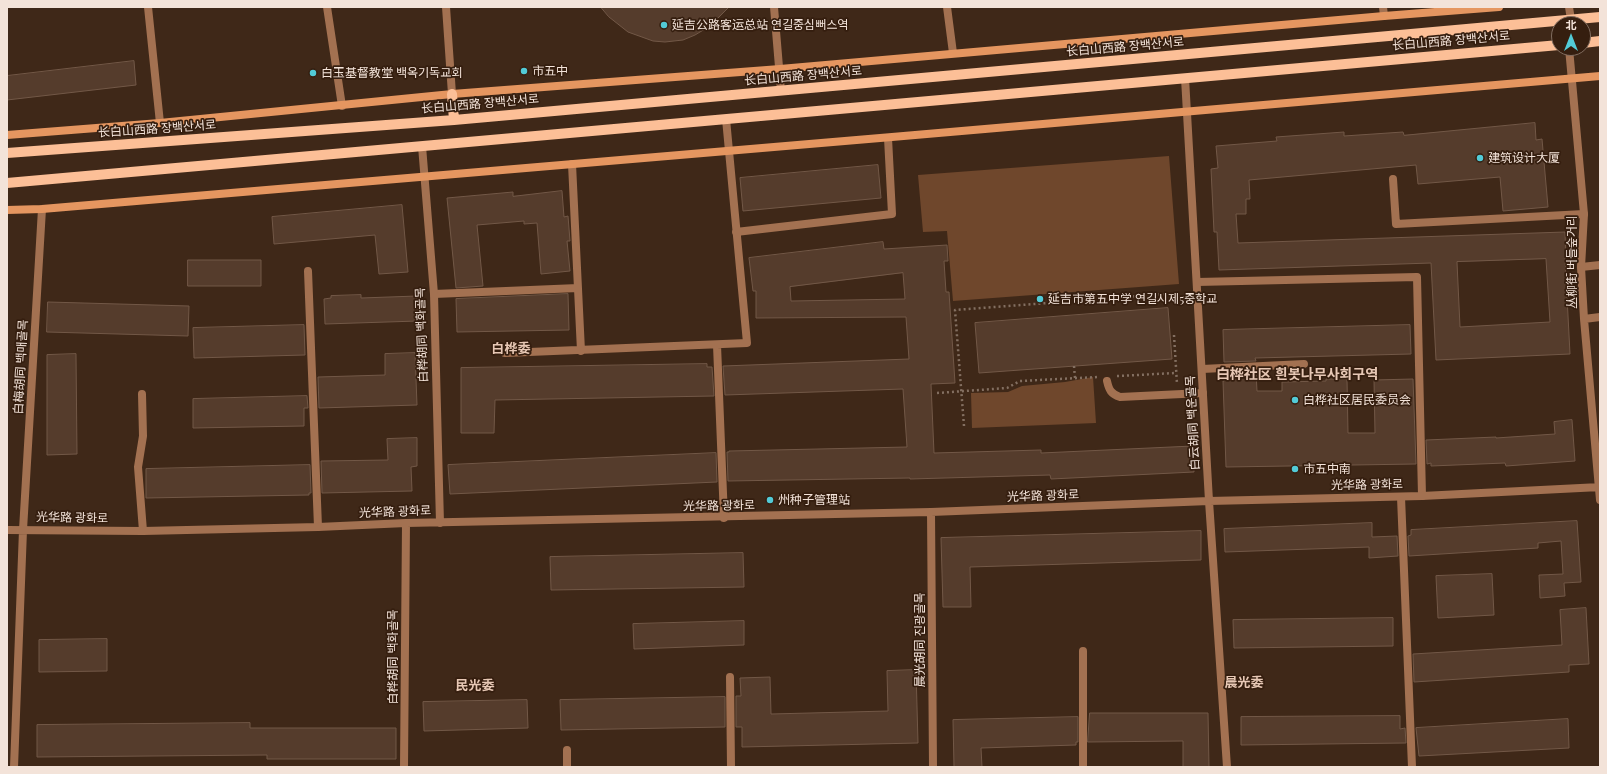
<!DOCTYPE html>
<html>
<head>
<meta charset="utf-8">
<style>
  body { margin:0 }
  #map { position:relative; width:1607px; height:774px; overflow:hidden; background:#3f2818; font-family:"Playfair Display","Noto Sans SC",serif }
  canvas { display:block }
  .frame { position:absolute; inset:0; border:8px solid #f3e3d9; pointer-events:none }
  .north { position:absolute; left:1551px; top:16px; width:40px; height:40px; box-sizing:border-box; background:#351e0f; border:1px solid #816d60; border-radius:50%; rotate:0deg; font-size:11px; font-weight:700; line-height:16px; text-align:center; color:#f3e3d9 }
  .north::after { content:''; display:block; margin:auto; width:14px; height:18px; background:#52cbd7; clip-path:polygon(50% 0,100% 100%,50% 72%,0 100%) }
</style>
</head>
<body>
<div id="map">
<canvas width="1607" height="774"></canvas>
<div class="frame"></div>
<div class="north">北</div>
</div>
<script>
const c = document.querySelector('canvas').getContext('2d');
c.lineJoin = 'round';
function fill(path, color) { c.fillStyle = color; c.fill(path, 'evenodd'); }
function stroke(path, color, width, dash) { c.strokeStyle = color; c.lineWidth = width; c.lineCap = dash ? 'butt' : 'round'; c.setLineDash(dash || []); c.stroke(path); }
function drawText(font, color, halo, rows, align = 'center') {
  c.font = font + ' "Playfair Display","Noto Sans SC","Noto Sans KR",serif'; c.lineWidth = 3.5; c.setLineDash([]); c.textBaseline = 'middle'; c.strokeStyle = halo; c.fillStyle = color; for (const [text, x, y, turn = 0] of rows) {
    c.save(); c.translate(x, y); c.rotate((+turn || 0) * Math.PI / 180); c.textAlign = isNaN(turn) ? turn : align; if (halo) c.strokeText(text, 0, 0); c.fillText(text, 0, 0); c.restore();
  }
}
fill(new Path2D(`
  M 1169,156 L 1179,284 L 953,301 L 947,231 L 923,232 L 918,175 Z
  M 1093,377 L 1096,423 L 972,428 L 971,393 L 1008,392 L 1022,386 L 1065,382 Z`), '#6f472c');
const building = new Path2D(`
  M 601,7 L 729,7 L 710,26 L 695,35 L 683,40 L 665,42 L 653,41 L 628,32 L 609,17 Z
  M 134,61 L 136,85 L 7,100 L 7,76 Z
  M 1535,123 L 1536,140 L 1542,139 L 1548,207 L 1503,211 L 1500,177 L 1418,184 L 1416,165 L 1249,180 L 1250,199 L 1246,199 L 1246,214 L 1236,214 L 1238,243 L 1565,232 L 1566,258 L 1565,258 L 1570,354 L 1436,360 L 1431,263 L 1219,270 L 1217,232 L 1214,232 L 1211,169 L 1218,168 L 1216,146 L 1277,141 L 1276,137 L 1344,132 L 1344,136 L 1403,132 L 1404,135 ZM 1546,259 L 1550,322 L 1460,327 L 1457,262 Z
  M 878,165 L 881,198 L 743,211 L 740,178 Z
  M 562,191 L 564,217 L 568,216 L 570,241 L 567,241 L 570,271 L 541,274 L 537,223 L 524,224 L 524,221 L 477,225 L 483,286 L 456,288 L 447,198 L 513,192 L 513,196 Z
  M 402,205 L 408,272 L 379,274 L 375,235 L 274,244 L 272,217 Z
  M 883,242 L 884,249 L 947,245 L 948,261 L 944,261 L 946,292 L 949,292 L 955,383 L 931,384 L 934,453 L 1041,450 L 1041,453 L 1193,446 L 1194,472 L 1051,479 L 1050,475 L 910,479 L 910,478 L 728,481 L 727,452 L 729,452 L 729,451 L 907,447 L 903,389 L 725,395 L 723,366 L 909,359 L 906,317 L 756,318 L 756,291 L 753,291 L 749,258 ZM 903,273 L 905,299 L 791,301 L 790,287 Z
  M 188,260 L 261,260 L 261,286 L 188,286 Z
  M 568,294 L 569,330 L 457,332 L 456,299 Z
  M 361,295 L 361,298 L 417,296 L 418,321 L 325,324 L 324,299 L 331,298 L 331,296 Z
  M 48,302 L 189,306 L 188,336 L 47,332 Z
  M 1168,308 L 1172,359 L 979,373 L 975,323 Z
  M 304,325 L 305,355 L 194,358 L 193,328 Z
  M 1410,325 L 1411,354 L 1255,358 L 1256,361 L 1224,362 L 1223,330 Z
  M 415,353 L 417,405 L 319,408 L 318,377 L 385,375 L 385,354 Z
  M 76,354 L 77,454 L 47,455 L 47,355 Z
  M 707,364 L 707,367 L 712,367 L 714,396 L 495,400 L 494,433 L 461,433 L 461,368 Z
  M 1256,372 L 1257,391 L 1282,391 L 1282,382 L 1326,381 L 1326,379 L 1347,379 L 1348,433 L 1375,433 L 1374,380 L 1413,379 L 1416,464 L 1226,467 L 1223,381 L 1224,381 L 1224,373 Z
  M 307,396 L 308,408 L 304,408 L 304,426 L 193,428 L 193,399 Z
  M 1572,420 L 1575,461 L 1506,466 L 1505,463 L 1431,466 L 1431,463 L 1427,464 L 1426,440 L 1496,437 L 1496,438 L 1555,434 L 1554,422 Z
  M 417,438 L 417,466 L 411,467 L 412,491 L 322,493 L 321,461 L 388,460 L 387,439 Z
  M 716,453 L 717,482 L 450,494 L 448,465 Z
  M 310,465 L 311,493 L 309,493 L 309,495 L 146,498 L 146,469 Z
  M 1577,521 L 1581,582 L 1564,583 L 1565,596 L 1540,598 L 1539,575 L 1563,574 L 1561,541 L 1538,543 L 1538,548 L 1409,556 L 1408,536 L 1411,535 L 1411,530 Z
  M 1372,523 L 1372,537 L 1397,536 L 1398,556 L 1369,558 L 1369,547 L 1225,552 L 1224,529 Z
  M 1201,531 L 1201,560 L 970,567 L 971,607 L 943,607 L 941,538 Z
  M 743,553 L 744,587 L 551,590 L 550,557 Z
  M 1492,574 L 1494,615 L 1438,618 L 1436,576 Z
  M 1586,608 L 1589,664 L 1569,665 L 1569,672 L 1414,682 L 1413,654 L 1562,645 L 1560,610 Z
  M 1393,618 L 1393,646 L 1234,648 L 1233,620 Z
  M 744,621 L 744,645 L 634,649 L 633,624 Z
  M 107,639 L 107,671 L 39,672 L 39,640 Z
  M 916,670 L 918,743 L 742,747 L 742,727 L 736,727 L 736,696 L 741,696 L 740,678 L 770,677 L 771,714 L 888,711 L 887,671 Z
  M 725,697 L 725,727 L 561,730 L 560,700 Z
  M 527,700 L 528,728 L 424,731 L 423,702 Z
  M 1090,713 L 1208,713 L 1209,767 L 1183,767 L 1183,741 L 1088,742 Z
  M 1400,716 L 1400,729 L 1405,728 L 1406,743 L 1241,745 L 1241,717 Z
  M 1078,717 L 1078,742 L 1076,742 L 1076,745 L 981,748 L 982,767 L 954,767 L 953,720 Z
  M 1568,719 L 1569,748 L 1419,756 L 1416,728 Z
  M 250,723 L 250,728 L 396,728 L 396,759 L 267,759 L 267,755 L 37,757 L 37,725 Z`);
fill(building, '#553c2c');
stroke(building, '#725847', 1);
stroke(new Path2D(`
  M 1174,335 L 1177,384
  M 1074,366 L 1075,378
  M 1117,376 L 1176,373
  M 937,393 L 1007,388 L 1020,381 L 1098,377
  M 964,426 L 955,310 L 1166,294`), '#836f61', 2.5, [2, 3]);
stroke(new Path2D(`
  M 446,7 L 452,94
  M 1383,7 L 1384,16
  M 572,164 L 581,351
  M 1393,179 L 1396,224 L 1584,214
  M 736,232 L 892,214 L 888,138
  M 1581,267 L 1600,265
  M 308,271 L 318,527
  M 1197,282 L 1417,277 L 1422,496
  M 434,294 L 578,288
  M 717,345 L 724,518
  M 505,353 L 747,343 L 726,119
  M 1202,369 L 1304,364
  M 1107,381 C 1109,390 1111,394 1120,397 L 1203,393
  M 142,394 L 143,436 L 138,467 L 143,531
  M 1401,497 L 1412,767
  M 1083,651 L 1083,767
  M 730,677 L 731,767
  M 567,767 L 567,750`), '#a37151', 8);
stroke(new Path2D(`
  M 148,7 L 160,123
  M 327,7 L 342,106
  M 774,7 L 781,91
  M 947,7 L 953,53
  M 1569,7 L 1571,20
  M 1569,48 L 1584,214 L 1581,267 L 1584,319 L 1600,500
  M 1185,78 L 1209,501 L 1227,767
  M 422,146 L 434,294 L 440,523
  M 1584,319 L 1600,317
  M 931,512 L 933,767
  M 7,530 L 143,531 L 318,527 L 406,523 L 931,512 L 1209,501 L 1422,496 L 1600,487
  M 14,767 L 23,530 L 42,209
  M 404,767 L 406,523`), '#a37151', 8);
stroke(new Path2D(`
  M 7,135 L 160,123 L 452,94 L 780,69 L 1384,16 L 1499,7
  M 7,210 L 42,209 C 561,163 1081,123 1600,76`), '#e59660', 8);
stroke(new Path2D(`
  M 1583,43 L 1600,41
  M 452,94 L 454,120
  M 7,153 L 454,120 L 1600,17
  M 7,183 L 1559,45`), '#fcbf97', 10);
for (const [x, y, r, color] of [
  [664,25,4,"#52cbd7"],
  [524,71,4,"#52cbd7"],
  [313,73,4,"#52cbd7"],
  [1480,158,4,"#52cbd7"],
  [1040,299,4,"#52cbd7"],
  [1295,400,4,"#52cbd7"],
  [1295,469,4,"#52cbd7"],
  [770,500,4,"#52cbd7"]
]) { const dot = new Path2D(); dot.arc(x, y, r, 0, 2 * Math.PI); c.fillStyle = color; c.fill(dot); stroke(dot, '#351e0f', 1.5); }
drawText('12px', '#f3e3d9', '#351e0f', [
  ["延吉公路客运总站 연길중심뻐스역",672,25],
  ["市五中",532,71],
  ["白玉基督教堂 백옥기독교회",321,73],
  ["建筑设计大厦",1488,158],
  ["延吉市第五中学 연길시제5중학교",1048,299],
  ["白桦社区居民委员会",1303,400],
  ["市五中南",1303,469],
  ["州种子管理站",778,500]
], 'left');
drawText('12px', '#f3e3d9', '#351e0f', [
  ["长白山西路 장백산서로",1451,41,-5],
  ["长白山西路 장백산서로",1125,47,-5],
  ["长白山西路 장백산서로",803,76,-5],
  ["长白山西路 장백산서로",480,104,-5],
  ["长白山西路 장백산서로",157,129,-4],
  ["丛柳街 버들숲거리",1572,262,-90],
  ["白桦胡同 백화골목",422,335,-92],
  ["白梅胡同 백매골목",21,367,-87],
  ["白云胡同 백운골목",1193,423,-93],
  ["光华路 광화로",1367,485,-1],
  ["光华路 광화로",1043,496,-2],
  ["光华路 광화로",719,506,-1],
  ["光华路 광화로",395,512,-2],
  ["光华路 광화로",72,518,1],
  ["晨光胡同 진광골목",920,640,-90],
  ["白桦胡同 백화골목",393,657,-90]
]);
drawText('bold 13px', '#e7c8b5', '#351e0f', [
  ["白桦委",511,349],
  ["晨光委",1244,683],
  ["民光委",475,686]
]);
drawText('bold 14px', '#e7c8b5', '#351e0f', [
  ["白桦社区 흰봇나무사회구역",1297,375]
]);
</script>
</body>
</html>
